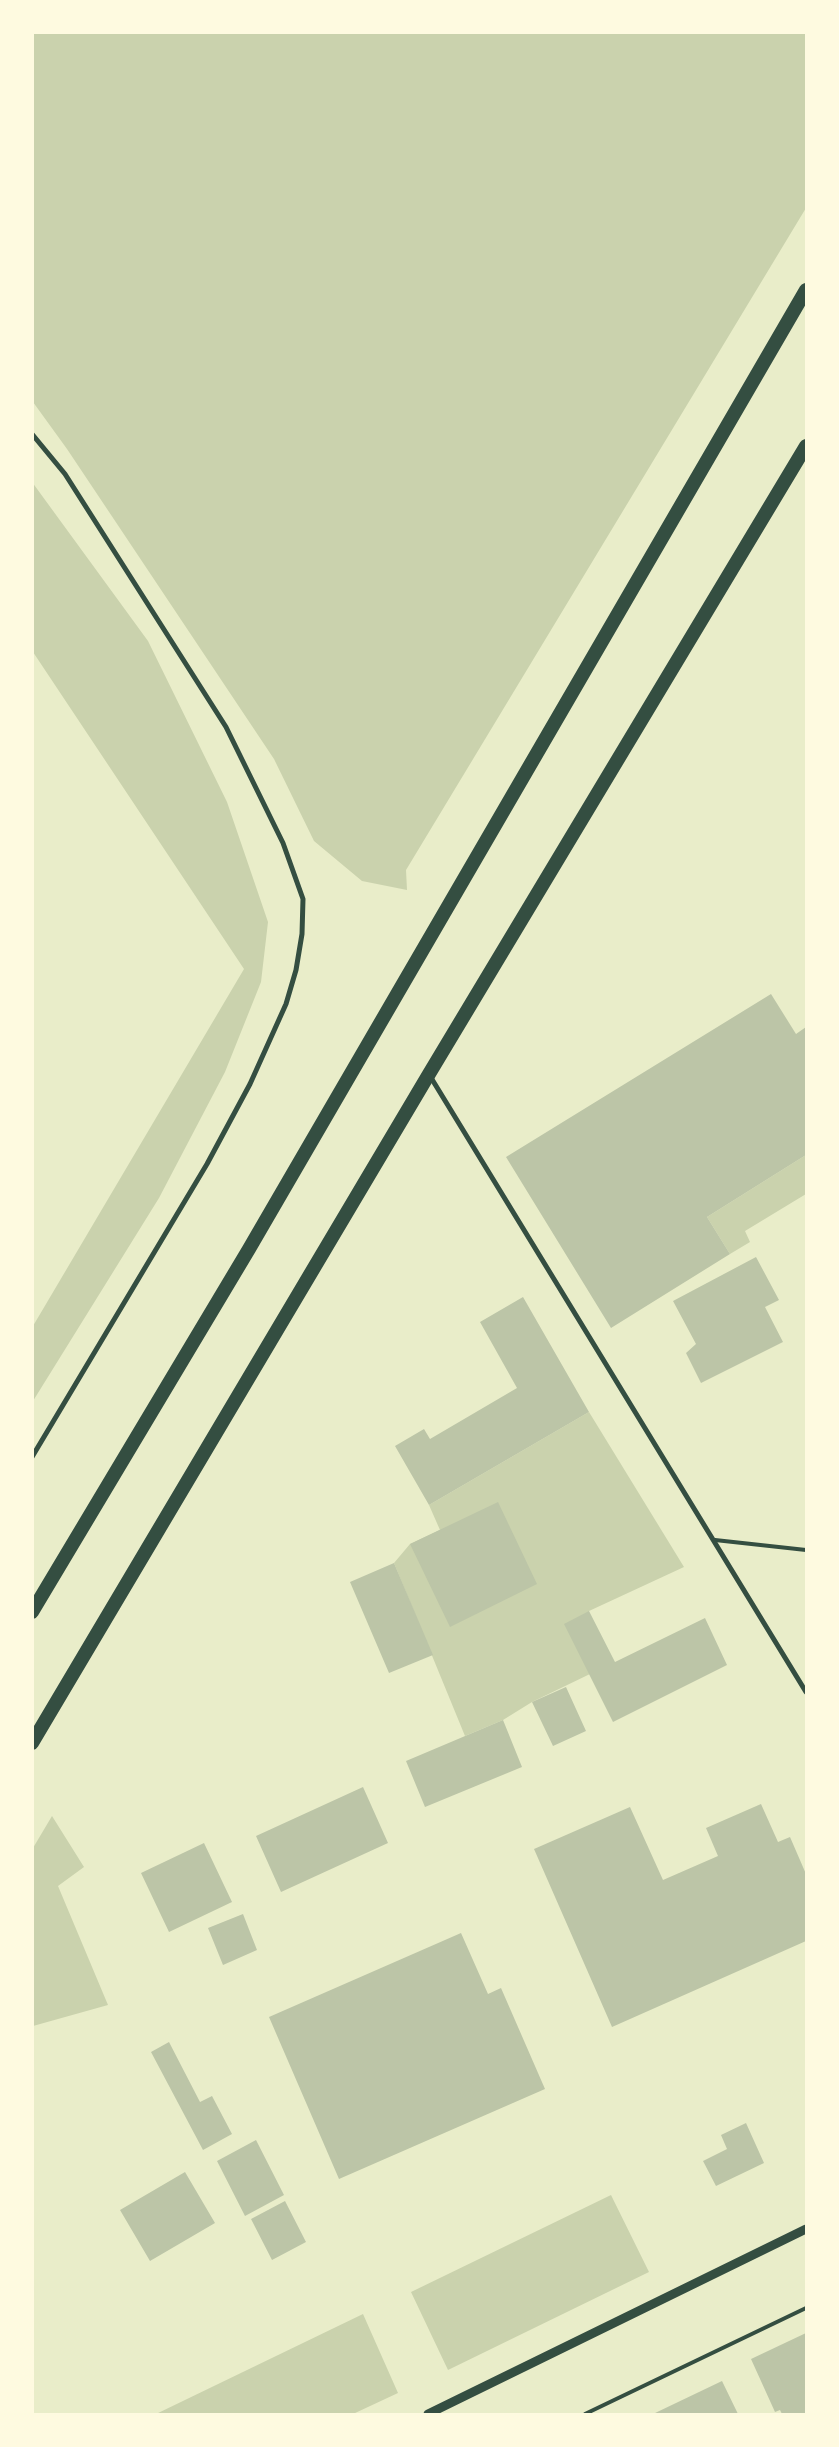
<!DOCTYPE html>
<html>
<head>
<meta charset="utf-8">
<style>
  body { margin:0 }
  #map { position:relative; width:839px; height:2447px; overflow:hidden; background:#e9edc9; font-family:"Varela Round",sans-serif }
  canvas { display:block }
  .frame { position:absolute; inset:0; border:34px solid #fefae0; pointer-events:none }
</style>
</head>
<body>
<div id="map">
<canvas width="839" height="2447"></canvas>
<div class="frame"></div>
</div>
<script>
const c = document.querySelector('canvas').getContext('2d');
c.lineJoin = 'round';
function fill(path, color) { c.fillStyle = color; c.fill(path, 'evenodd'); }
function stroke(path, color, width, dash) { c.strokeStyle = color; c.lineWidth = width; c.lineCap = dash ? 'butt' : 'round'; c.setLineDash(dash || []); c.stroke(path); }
fill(new Path2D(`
  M 32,33 L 806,33 L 806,208 L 406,870 L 407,890 L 362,881 L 314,841 L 274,759 L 67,449 L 33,402 Z
  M 32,482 L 148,641 L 227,802 L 268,922 L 261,982 L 225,1072 L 159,1198 L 33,1401 L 33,1326 L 244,969 L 33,652 Z
  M 806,1155 L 806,1194 L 745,1231 L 750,1242 L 730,1254 L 707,1217 Z
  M 589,1412 L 684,1567 L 589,1611 L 590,1674 L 532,1702 L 503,1720 L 465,1736 L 394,1563 L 410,1544 L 440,1530 L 429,1505 Z
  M 52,1816 L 84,1867 L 58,1886 L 108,2005 L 33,2026 L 33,1848 Z
  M 611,2195 L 649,2272 L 448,2370 L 411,2292 Z
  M 363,2314 L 398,2393 L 353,2414 L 156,2414 Z`), '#cad2ad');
fill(new Path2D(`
  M 771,994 L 796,1034 L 806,1027 L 806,1155 L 707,1217 L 730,1254 L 611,1328 L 506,1157 Z
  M 756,1257 L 779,1300 L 765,1307 L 783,1342 L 701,1383 L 686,1353 L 696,1344 L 673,1301 Z
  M 523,1297 L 589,1412 L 429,1505 L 395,1446 L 424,1429 L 430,1439 L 517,1388 L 480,1322 Z
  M 498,1502 L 537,1584 L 450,1627 L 410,1544 Z
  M 394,1563 L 433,1655 L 389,1673 L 350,1582 Z
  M 589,1611 L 615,1662 L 705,1618 L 727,1665 L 613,1722 L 564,1624 Z
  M 566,1687 L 586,1731 L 553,1746 L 532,1702 Z
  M 503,1720 L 522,1767 L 425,1807 L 406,1761 Z
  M 363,1787 L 388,1843 L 281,1892 L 256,1836 Z
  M 761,1804 L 778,1842 L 790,1837 L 806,1874 L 806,1941 L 612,2027 L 534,1849 L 630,1807 L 663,1880 L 718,1856 L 706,1828 Z
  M 204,1843 L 232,1902 L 169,1932 L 141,1873 Z
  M 243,1914 L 257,1950 L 223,1965 L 208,1928 Z
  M 461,1933 L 488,1994 L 501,1988 L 545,2089 L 339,2179 L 269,2017 Z
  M 169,2042 L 200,2102 L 212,2096 L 232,2134 L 203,2150 L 151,2052 Z
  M 746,2123 L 764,2163 L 716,2186 L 703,2161 L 727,2149 L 721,2135 Z
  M 256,2140 L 284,2195 L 245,2216 L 217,2161 Z
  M 185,2172 L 215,2223 L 150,2261 L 120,2210 Z
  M 285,2201 L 306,2242 L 272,2260 L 251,2219 Z
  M 806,2333 L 806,2414 L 782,2414 L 780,2410 L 775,2412 L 751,2359 Z
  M 722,2381 L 738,2414 L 653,2414 Z`), '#bcc5a7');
stroke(new Path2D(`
  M 715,1540 L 806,1550
  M 585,2414 L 806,2308`), '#344e41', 4);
stroke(new Path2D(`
  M 32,434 L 65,474 L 226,727 L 283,843 L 303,899 L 302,934 L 296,970 L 286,1004 L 250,1084 L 207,1164 L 32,1457
  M 430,1076 L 806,1692`), '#344e41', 5);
stroke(new Path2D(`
  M 428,2414 L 806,2229`), '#344e41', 9);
stroke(new Path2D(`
  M 32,1612 L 249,1249 L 806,290
  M 32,1743 L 429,1074 L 806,446`), '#344e41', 14);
</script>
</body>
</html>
